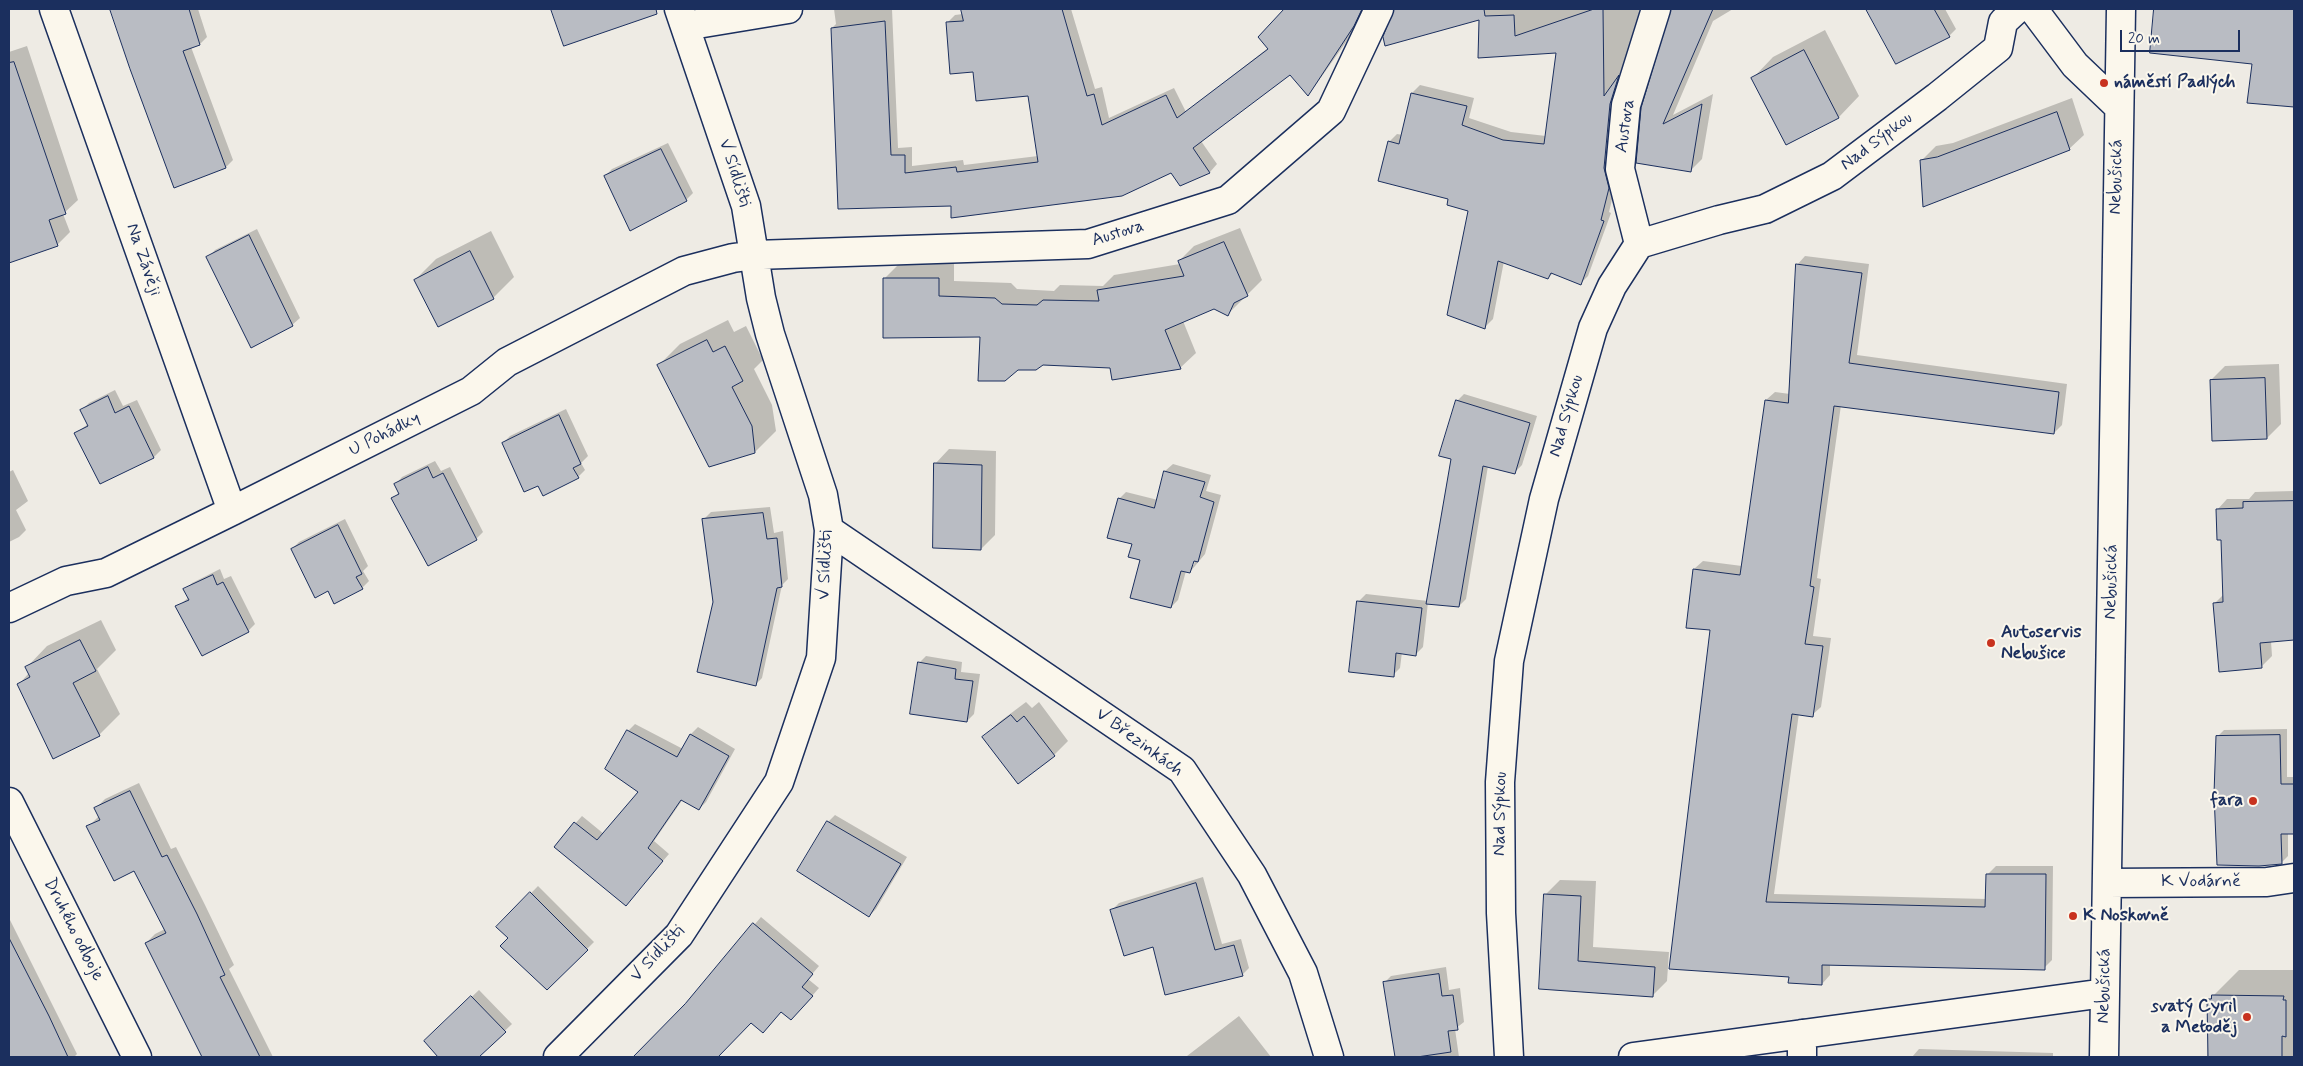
<!DOCTYPE html>
<html>
<head>
<meta charset="utf-8">
<style>
  body { margin:0 }
  #map { position:relative; width:2303px; height:1066px; overflow:hidden; background:#eeebe4; font-family:Mynerve,sans-serif }
  canvas { display:block }
  .frame { position:absolute; inset:0; border:10px solid #1b2f5e; pointer-events:none }
  .scale { position:absolute; left:2120px; top:30px; width:120px; height:22px; box-sizing:border-box; border:2px solid #1b2f5e; border-top:0; padding-left:6px; font-size:15px; line-height:18px; white-space:nowrap; color:#1b2f5e; -webkit-text-stroke:4px #fbf7ec; paint-order:stroke }
</style>
</head>
<body>
<div id="map">
<canvas width="2303" height="1066"></canvas>
<div class="frame"></div>
<div class="scale">20 m</div>
</div>
<script>
const c = document.querySelector('canvas').getContext('2d');
c.lineJoin = 'round';
function fill(path, color) { c.fillStyle = color; c.fill(path, 'evenodd'); }
function stroke(path, color, width, dash) { c.strokeStyle = color; c.lineWidth = width; c.lineCap = dash ? 'butt' : 'round'; c.setLineDash(dash || []); c.stroke(path); }
function drawText(font, color, halo, rows, align = 'center') {
  c.font = font + ' Mynerve,sans-serif'; c.lineWidth = 4; c.setLineDash([]); c.textBaseline = 'middle'; c.strokeStyle = halo; c.fillStyle = color; for (const [text, x, y, turn = 0] of rows) {
    c.save(); c.translate(x, y); c.rotate((+turn || 0) * Math.PI / 180); c.textAlign = isNaN(turn) ? turn : align; if (halo) c.strokeText(text, 0, 0); c.fillText(text, 0, 0); c.restore();
  }
}
fill(new Path2D(`
  M 111,9 L 198,9 L 207,37 L 200,44 L 191,47 L 233,160 L 226,167 L 131,68 Z
  M 552,9 L 638,9 L 638,10 L 565,44 Z
  M 834,9 L 892,9 L 898,148 L 912,147 L 912,166 L 963,160 L 964,165 L 1038,156 L 1029,95 L 974,71 L 947,23 L 955,15 L 963,14 L 963,9 L 1071,9 L 1095,89 L 1102,87 L 1109,118 L 1174,88 L 1186,112 L 1268,48 L 1260,37 L 1285,9 L 1365,9 L 1358,25 L 1315,86 L 1308,94 L 1290,73 L 1201,141 L 1217,164 L 1210,172 L 1181,185 L 1171,171 L 952,205 L 839,208 L 832,28 L 836,24 Z
  M 1395,9 L 1644,9 L 1615,187 L 1609,212 L 1611,213 L 1588,276 L 1580,284 L 1553,273 L 1548,278 L 1504,261 L 1493,319 L 1485,327 L 1469,210 L 1450,198 L 1389,142 L 1397,134 L 1403,135 L 1412,93 L 1420,85 L 1474,98 L 1469,118 L 1511,132 L 1546,136 L 1558,52 L 1479,56 L 1480,18 L 1394,16 Z
  M 1672,9 L 1733,9 L 1713,21 L 1673,115 L 1713,94 L 1702,159 L 1690,171 L 1638,162 Z
  M 1867,9 L 1945,9 L 1956,29 L 1949,36 L 1896,63 Z
  M 2155,9 L 2294,9 L 2294,105 L 2248,102 L 2254,63 L 2151,52 Z
  M 1825,30 L 1859,96 L 1839,117 L 1787,143 L 1753,78 L 1773,57 Z
  M 27,46 L 78,200 L 63,214 L 70,232 L 57,245 L 9,262 L 9,52 Z
  M 2072,98 L 2084,135 L 2069,149 L 1922,160 L 1936,146 L 1953,143 Z
  M 668,143 L 693,193 L 686,200 L 605,176 L 612,169 Z
  M 1240,228 L 1262,280 L 1228,314 L 1214,307 L 1183,321 L 1196,353 L 1180,368 L 1111,367 L 981,335 L 884,279 L 900,263 L 954,263 L 954,281 L 1011,283 L 1017,289 L 1054,291 L 1060,285 L 1103,286 L 1114,275 L 1180,264 L 1179,261 L 1194,246 Z
  M 257,229 L 300,318 L 292,325 L 251,346 L 208,258 L 215,250 Z
  M 491,231 L 514,277 L 493,298 L 415,280 L 436,259 Z
  M 1805,256 L 1869,264 L 1857,355 L 2067,384 L 2062,425 L 2054,433 L 1841,405 L 1817,578 L 1821,579 L 1813,636 L 1831,638 L 1821,707 L 1812,715 L 1799,713 L 1774,894 L 1987,899 L 1987,875 L 1996,866 L 2053,866 L 2052,960 L 2044,968 L 1830,964 L 1830,975 L 1822,984 L 1790,976 L 1671,968 L 1712,629 L 1687,627 L 1694,569 L 1703,561 L 1742,566 L 1766,400 L 1775,392 L 1790,394 L 1797,265 Z
  M 728,320 L 734,332 L 746,326 L 763,360 L 754,369 L 772,405 L 776,431 L 755,452 L 659,365 L 680,344 Z
  M 2279,364 L 2281,424 L 2267,438 L 2211,380 L 2225,366 Z
  M 115,390 L 123,406 L 137,400 L 161,450 L 154,457 L 101,483 L 76,433 L 88,424 L 82,410 L 89,403 Z
  M 1464,394 L 1537,416 L 1522,465 L 1515,472 L 1488,466 L 1466,599 L 1459,606 L 1428,602 L 1423,647 L 1416,654 L 1402,652 L 1400,668 L 1393,675 L 1350,671 L 1359,601 L 1366,594 L 1428,601 L 1453,458 L 1457,401 Z
  M 566,409 L 588,456 L 581,463 L 585,470 L 578,477 L 538,484 L 503,443 L 510,436 Z
  M 949,449 L 996,451 L 995,535 L 981,549 L 935,464 Z
  M 435,461 L 441,471 L 450,467 L 483,532 L 476,539 L 393,499 L 399,492 L 396,484 L 402,477 Z
  M 1173,464 L 1211,475 L 1206,491 L 1221,495 L 1205,554 L 1190,572 L 1186,571 L 1178,600 L 1171,607 L 1133,543 L 1119,499 L 1126,492 L 1158,500 L 1165,471 ZM 1196,555 L 1194,565 L 1191,565 Z
  M 13,470 L 28,501 L 16,510 L 26,530 L 19,537 L 9,542 L 9,472 Z
  M 2294,491 L 2294,639 L 2271,641 L 2272,656 L 2261,667 L 2214,604 L 2224,594 L 2223,539 L 2217,510 L 2227,499 L 2249,499 L 2255,492 Z
  M 770,507 L 774,533 L 783,531 L 788,579 L 782,585 L 762,678 L 755,685 L 714,602 L 704,519 L 711,512 Z
  M 345,519 L 368,566 L 363,571 L 369,581 L 362,588 L 292,549 L 299,542 Z
  M 220,569 L 224,579 L 231,576 L 255,624 L 248,631 L 177,607 L 189,597 L 185,590 L 192,583 Z
  M 101,620 L 116,650 L 97,669 L 120,714 L 99,735 L 19,684 L 29,673 L 27,667 L 47,646 Z
  M 926,656 L 962,662 L 961,672 L 980,674 L 974,714 L 967,721 L 919,663 Z
  M 1026,702 L 1032,708 L 1039,702 L 1068,741 L 1054,755 L 1018,782 L 984,737 L 998,723 Z
  M 635,724 L 683,749 L 691,734 L 698,727 L 735,749 L 706,802 L 699,809 L 683,799 L 654,841 L 669,854 L 626,904 L 555,846 L 582,816 L 604,834 L 639,792 L 628,731 Z
  M 2287,729 L 2287,777 L 2294,777 L 2294,833 L 2288,833 L 2288,856 L 2281,863 L 2217,737 L 2224,730 Z
  M 139,783 L 171,849 L 176,847 L 205,905 L 234,965 L 229,969 L 273,1057 L 203,1057 L 146,943 L 155,934 L 165,929 L 135,869 L 88,827 L 99,816 L 96,808 L 105,799 Z
  M 835,815 L 907,857 L 876,909 L 869,916 L 821,887 L 828,822 Z
  M 1203,877 L 1222,944 L 1241,939 L 1249,968 L 1242,975 L 1154,945 L 1112,910 L 1119,903 Z
  M 1560,880 L 1596,881 L 1593,947 L 1669,952 L 1667,981 L 1652,996 L 1540,988 L 1545,895 Z
  M 538,886 L 594,942 L 547,989 L 509,938 L 498,927 Z
  M 761,917 L 819,966 L 808,979 L 819,988 L 798,1012 L 782,1011 L 751,1022 L 717,1057 L 634,1057 L 686,1005 Z
  M 9,918 L 77,1054 L 74,1057 L 9,1057 Z
  M 1446,967 L 1449,990 L 1460,988 L 1464,1022 L 1455,1029 L 1459,1057 L 1396,1057 L 1384,983 L 1391,976 Z
  M 2239,970 L 2294,970 L 2294,1057 L 2207,1057 L 2209,1000 Z
  M 479,990 L 512,1024 L 477,1057 L 439,1057 L 425,1041 Z
  M 1239,1016 L 1271,1057 L 1185,1057 L 1187,1056 Z
  M 1919,1049 L 2053,1053 L 2053,1057 L 1912,1057 Z`), '#0003');
const building = new Path2D(`
  M 110,9 L 189,9 L 200,45 L 183,51 L 226,168 L 174,188 L 130,69 Z
  M 551,9 L 656,9 L 657,14 L 564,46 Z
  M 961,9 L 1062,9 L 1087,96 L 1094,94 L 1102,125 L 1166,95 L 1177,118 L 1268,49 L 1258,37 L 1284,9 L 1362,9 L 1354,26 L 1308,96 L 1290,75 L 1193,148 L 1210,173 L 1180,186 L 1171,173 L 1122,196 L 951,218 L 951,206 L 838,209 L 831,28 L 885,21 L 891,155 L 905,155 L 905,173 L 956,167 L 957,172 L 1038,162 L 1028,96 L 976,101 L 973,72 L 950,74 L 946,22 L 963,21 Z
  M 1394,9 L 1484,9 L 1485,16 L 1514,15 L 1515,36 L 1594,9 L 1603,9 L 1604,96 L 1619,75 L 1610,104 L 1604,168 L 1609,188 L 1601,220 L 1604,221 L 1581,285 L 1551,273 L 1548,279 L 1498,261 L 1485,329 L 1447,315 L 1468,211 L 1447,205 L 1448,199 L 1378,181 L 1388,141 L 1399,144 L 1411,93 L 1467,106 L 1462,125 L 1503,140 L 1544,144 L 1556,53 L 1478,58 L 1479,20 L 1385,46 L 1383,37 Z
  M 1671,9 L 1713,9 L 1663,124 L 1702,104 L 1691,172 L 1636,163 L 1641,108 Z
  M 1866,9 L 1934,9 L 1950,37 L 1896,64 Z
  M 2154,9 L 2294,9 L 2294,107 L 2247,103 L 2252,64 L 2150,53 Z
  M 1804,50 L 1839,118 L 1786,145 L 1751,78 Z
  M 14,62 L 66,214 L 49,220 L 58,246 L 9,263 L 9,63 Z
  M 2057,112 L 2070,150 L 1923,207 L 1920,160 L 1937,157 Z
  M 661,149 L 687,201 L 630,231 L 604,176 Z
  M 249,235 L 293,326 L 251,348 L 206,257 Z
  M 1224,242 L 1248,296 L 1234,303 L 1228,316 L 1214,309 L 1165,330 L 1181,369 L 1112,380 L 1110,368 L 1043,365 L 1036,370 L 1018,370 L 1005,381 L 978,381 L 980,337 L 883,338 L 883,278 L 939,278 L 939,296 L 995,298 L 1002,304 L 1037,305 L 1043,300 L 1099,301 L 1097,290 L 1184,276 L 1178,261 Z
  M 470,251 L 494,299 L 438,327 L 414,280 Z
  M 1796,264 L 1862,273 L 1849,363 L 2059,392 L 2054,434 L 1834,406 L 1810,586 L 1814,587 L 1805,644 L 1823,646 L 1813,717 L 1792,714 L 1766,902 L 1985,907 L 1986,874 L 2046,874 L 2045,970 L 1822,965 L 1822,985 L 1788,983 L 1789,977 L 1669,969 L 1710,630 L 1686,628 L 1693,569 L 1740,575 L 1765,400 L 1788,403 Z
  M 707,340 L 713,352 L 725,346 L 743,381 L 732,387 L 752,426 L 755,453 L 709,467 L 657,365 Z
  M 2265,378 L 2267,439 L 2212,441 L 2210,380 Z
  M 108,396 L 115,413 L 129,406 L 154,458 L 100,484 L 74,433 L 88,426 L 80,410 Z
  M 1456,400 L 1530,423 L 1515,474 L 1483,466 L 1459,607 L 1426,604 L 1451,459 L 1439,456 Z
  M 559,415 L 581,464 L 573,468 L 579,478 L 543,496 L 538,486 L 524,492 L 502,443 Z
  M 934,463 L 982,465 L 981,550 L 933,548 Z
  M 428,467 L 433,478 L 443,473 L 477,540 L 428,566 L 391,498 L 399,494 L 394,484 Z
  M 1164,471 L 1205,482 L 1200,497 L 1214,502 L 1198,562 L 1194,561 L 1190,573 L 1181,571 L 1171,608 L 1130,598 L 1140,560 L 1128,557 L 1132,544 L 1107,538 L 1118,498 L 1154,508 Z
  M 2294,501 L 2294,640 L 2260,643 L 2262,668 L 2219,672 L 2213,603 L 2223,602 L 2221,540 L 2217,540 L 2216,509 L 2243,508 L 2243,502 Z
  M 763,513 L 767,539 L 777,538 L 782,587 L 777,588 L 756,686 L 697,672 L 713,602 L 702,519 Z
  M 338,525 L 362,574 L 356,577 L 363,589 L 334,604 L 328,591 L 315,598 L 291,549 Z
  M 213,575 L 217,585 L 223,582 L 249,632 L 202,656 L 175,606 L 189,600 L 183,589 Z
  M 1357,601 L 1422,608 L 1416,656 L 1396,653 L 1394,677 L 1349,672 Z
  M 80,640 L 96,671 L 73,683 L 100,736 L 53,759 L 17,684 L 30,677 L 25,667 Z
  M 918,662 L 956,669 L 955,679 L 973,681 L 967,722 L 910,714 Z
  M 1011,715 L 1017,722 L 1024,716 L 1055,756 L 1018,784 L 982,737 Z
  M 627,730 L 677,757 L 690,734 L 729,756 L 699,810 L 681,800 L 648,848 L 663,861 L 626,906 L 554,847 L 574,822 L 597,840 L 638,792 L 605,769 Z
  M 2280,735 L 2281,784 L 2294,784 L 2294,834 L 2281,834 L 2282,864 L 2259,866 L 2217,865 L 2214,794 L 2216,736 Z
  M 130,791 L 162,857 L 167,855 L 197,914 L 225,975 L 220,977 L 260,1057 L 202,1057 L 145,943 L 166,933 L 134,871 L 114,881 L 86,826 L 100,820 L 94,808 Z
  M 827,821 L 901,864 L 869,917 L 797,871 Z
  M 1196,883 L 1215,950 L 1234,945 L 1243,976 L 1165,995 L 1153,947 L 1124,956 L 1110,910 Z
  M 530,892 L 588,950 L 547,990 L 500,946 L 508,938 L 496,927 Z
  M 1544,894 L 1581,896 L 1578,961 L 1655,967 L 1653,997 L 1539,989 Z
  M 753,923 L 813,974 L 802,987 L 813,996 L 791,1020 L 781,1012 L 763,1033 L 751,1023 L 718,1057 L 633,1057 L 685,1004 Z
  M 9,938 L 49,1016 L 68,1057 L 9,1057 Z
  M 1439,974 L 1442,996 L 1453,995 L 1458,1030 L 1448,1031 L 1451,1052 L 1417,1057 L 1395,1057 L 1383,982 Z
  M 2212,995 L 2284,996 L 2283,1000 L 2286,1000 L 2286,1037 L 2282,1036 L 2282,1057 L 2208,1057 L 2207,999 L 2211,999 Z
  M 471,996 L 506,1032 L 479,1057 L 438,1057 L 424,1041 Z`);
fill(building, '#b9bcc3');
stroke(building, '#1b2f5e', 1);
const minor = new Path2D(`
  M 54,9 L 232,511
  M 2033,9 L 2075,65 L 2118,106
  M 685,26 L 788,9
  M 1639,244 L 1620,169 L 1626,105 L 1656,9
  M 829,530 L 1182,770 L 1252,875 L 1303,973 L 1329,1057
  M 9,608 L 66,581 L 106,573 L 232,511 L 471,391 L 507,362 L 684,271 L 733,258 L 755,255 L 1088,244 L 1228,200 L 1331,111 L 1379,9
  M 9,802 L 137,1057
  M 2107,883 L 2267,882 L 2294,878
  M 1802,1034 L 1802,1057
  M 558,1057 L 679,935 L 779,782 L 821,658 L 829,530 L 823,495 L 770,334 L 761,298 L 746,206 L 679,9
  M 1509,1057 L 1501,913 L 1500,782 L 1509,661 L 1544,499 L 1593,328 L 1612,286 L 1639,244 L 1719,220 L 1765,209 L 1832,176 L 1937,97 L 1998,48 L 2003,22 L 2017,9
  M 1633,1057 L 2105,993
  M 2104,1057 L 2121,9`);
stroke(minor, '#1b2f5e', 31);
stroke(minor, '#fbf7ec', 28);
for (const [x, y, r, color] of [
  [2104,83,5,"#c8321e"],
  [1991,643,5,"#c8321e"],
  [2253,801,5,"#c8321e"],
  [2073,916,5,"#c8321e"],
  [2247,1017,5,"#c8321e"]
]) { const dot = new Path2D(); dot.arc(x, y, r, 0, 2 * Math.PI); c.fillStyle = color; c.fill(dot); stroke(dot, '#fbf7ec', 2); }
drawText('bold 18px', '#1b2f5e', '#fbf7ec', [
  ["náměstí Padlých",2114,83],
  ["Autoservis",2001,633],
  ["Nebušice",2001,654],
  ["fara",2243,801,"right"],
  ["K Noskovně",2083,916],
  ["svatý Cyril",2237,1007,"right"],
  ["a Metoděj",2237,1028,"right"]
], 'left');
drawText('18px', '#1b2f5e', '#fbf7ec', [
  ["Austova",1626,126,-82],
  ["Nad Sýpkou",1877,142,-37],
  ["V Sídlišti",734,173,72],
  ["Nebušická",2117,177,-89],
  ["Austova",1118,234,-17],
  ["Na Závěji",143,260,71],
  ["Nad Sýpkou",1567,416,-74],
  ["U Pohádky",385,435,-27],
  ["V Sídlišti",826,565,-88],
  ["Nebušická",2112,582,-89],
  ["V Březinkách",1139,743,36],
  ["Nad Sýpkou",1501,814,-89],
  ["K Vodárně",2201,882],
  ["Druhého odboje",73,930,63],
  ["V Sídlišti",658,954,-47],
  ["Nebušická",2105,986,-89]
]);
</script>
</body>
</html>
